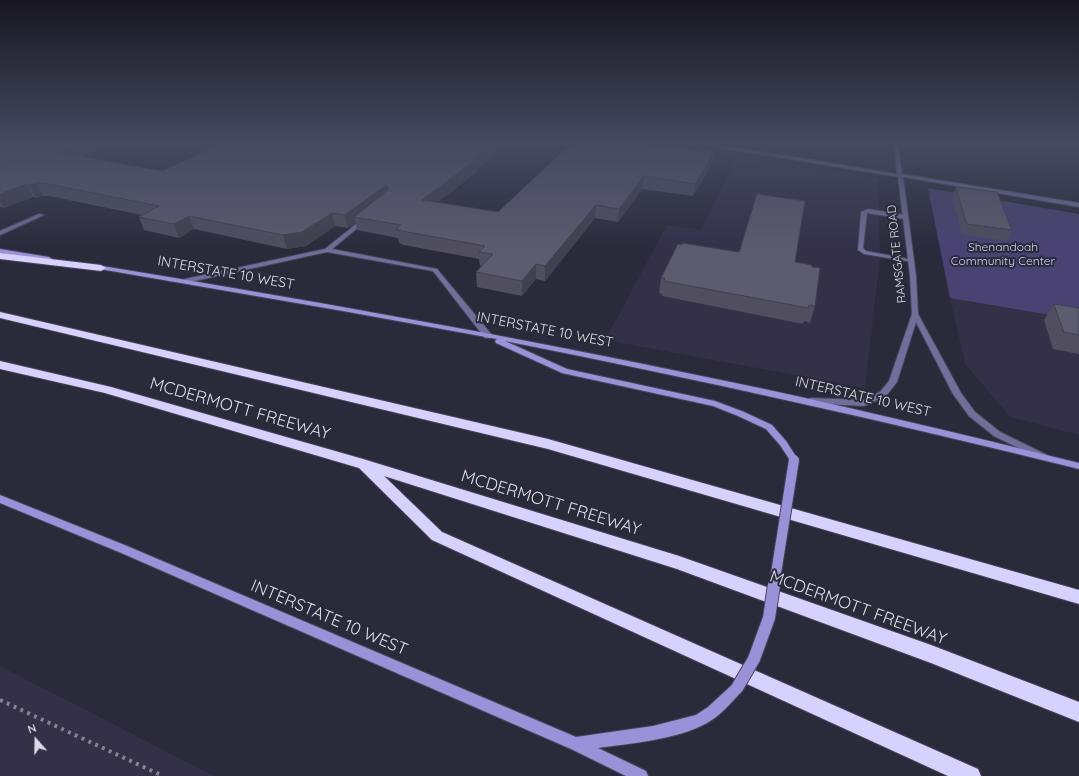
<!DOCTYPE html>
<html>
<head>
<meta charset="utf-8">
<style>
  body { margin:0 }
  #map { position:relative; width:1079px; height:776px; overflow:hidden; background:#2b2a3b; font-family:Quicksand,sans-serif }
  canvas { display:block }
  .north { position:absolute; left:16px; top:720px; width:40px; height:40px; -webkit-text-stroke:3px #2b2a3b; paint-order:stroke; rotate:340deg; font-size:11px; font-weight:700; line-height:16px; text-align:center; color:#dddce8 }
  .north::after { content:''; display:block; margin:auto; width:14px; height:18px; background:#dddce8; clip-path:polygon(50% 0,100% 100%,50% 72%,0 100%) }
</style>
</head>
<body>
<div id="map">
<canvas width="1079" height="776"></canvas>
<div class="north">N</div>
</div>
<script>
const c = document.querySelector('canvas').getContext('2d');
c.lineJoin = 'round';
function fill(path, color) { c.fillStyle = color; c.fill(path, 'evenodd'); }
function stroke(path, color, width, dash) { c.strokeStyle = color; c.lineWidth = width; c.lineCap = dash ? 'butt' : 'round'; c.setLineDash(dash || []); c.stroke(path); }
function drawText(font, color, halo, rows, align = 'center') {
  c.font = font + ' Quicksand,sans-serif'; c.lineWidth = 4; c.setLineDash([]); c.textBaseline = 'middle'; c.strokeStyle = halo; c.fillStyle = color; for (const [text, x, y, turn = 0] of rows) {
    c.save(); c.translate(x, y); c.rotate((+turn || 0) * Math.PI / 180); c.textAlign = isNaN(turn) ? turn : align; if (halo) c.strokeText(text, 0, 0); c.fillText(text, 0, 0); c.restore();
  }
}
fill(new Path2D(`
  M 736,157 L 862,175 L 878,179 L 880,258 L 865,388 L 605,340 L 667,225 L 701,230 Z
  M 950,298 L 1079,320 L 1079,435 L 1010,417 L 965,364 Z
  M 0,666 L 214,776 L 0,776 Z`), '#333048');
fill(new Path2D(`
  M 928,188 L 1079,214 L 1079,320 L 950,298 Z`), '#494273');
const service = new Path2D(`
  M 868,209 L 905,215 L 908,217 L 905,219 L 867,213 L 863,248 L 866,251 L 913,260 L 913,262 L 864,254 L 858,250 L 861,212 Z
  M 39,214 L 44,215 L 0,235 L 0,231 Z
  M 365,217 L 367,218 L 367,220 L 332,249 L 437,269 L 491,334 L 492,336 L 491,338 L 485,338 L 433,271 L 327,252 L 185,283 L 182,281 L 185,279 L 325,249 Z`);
const minor = new Path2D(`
  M 698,144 L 706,144 L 758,151 L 897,174 L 894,144 L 898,144 L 902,174 L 1079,203 L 1079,207 L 903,177 L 916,276 L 918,314 L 961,393 L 975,412 L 1000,432 L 1047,455 L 1049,457 L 1047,459 L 1041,459 L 994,436 L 969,416 L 953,394 L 916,322 L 897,382 L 886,396 L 864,406 L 808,403 L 807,401 L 808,399 L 811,398 L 863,400 L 880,392 L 889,381 L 912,314 L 910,276 L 898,177 Z`);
const secondary = new Path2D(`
  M 0,249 L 49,257 L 52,259 L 49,261 L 0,253 Z
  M 96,265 C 302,299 507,335 711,378 C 834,403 957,433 1079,463 L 1079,469 C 889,422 698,379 505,341 L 567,369 L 715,401 L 744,412 L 772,425 L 786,441 L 797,458 L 799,460 L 797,462 L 791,462 L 780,445 L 766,429 L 738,416 L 713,406 L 562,373 L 496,343 L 495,341 L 497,339 L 343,311 L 94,268 L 93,267 Z
  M 0,495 L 127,546 L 576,737 L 653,726 L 696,715 L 708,707 L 733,684 L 737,682 L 741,684 L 743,688 L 741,692 C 731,703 720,716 707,723 C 676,740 632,743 598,748 L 646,771 L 648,776 L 626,776 L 571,749 L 119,552 L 0,503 Z`);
const motorway = new Path2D(`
  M 0,253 L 101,265 L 106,268 L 101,271 L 0,259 Z
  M 0,312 L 548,439 L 1079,590 L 1079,604 L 548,449 L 0,318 Z
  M 0,361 L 111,387 L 363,459 L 679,556 L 931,645 L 1079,702 L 1079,722 L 931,663 L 677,569 L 384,476 L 442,532 L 978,769 L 981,776 L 948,776 L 432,540 L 359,468 L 105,393 L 0,369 Z`);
stroke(service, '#474657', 2);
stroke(minor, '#474657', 2);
stroke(secondary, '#474657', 2);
stroke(motorway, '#474657', 2);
stroke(new Path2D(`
  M 0,700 L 163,776`), '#838291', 4, [3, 4.5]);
fill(service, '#726d9a');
fill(minor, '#726d9a');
fill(secondary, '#9a91d8');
fill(motorway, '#d6d2fe');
const secondaryBridgeFar1 = new Path2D(`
  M 774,586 L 794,460`);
const secondaryBridge = new Path2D(`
  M 737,688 L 754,659 L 769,618 L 774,585`);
stroke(secondaryBridgeFar1, '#474657', 12, []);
stroke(secondaryBridge, '#474657', 14, []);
stroke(secondaryBridgeFar1, '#9a91d8', 10);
stroke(secondaryBridge, '#9a91d8', 12);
fill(new Path2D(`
  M 0,144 L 115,144 L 81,156 L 162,171 L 505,147 L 477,169 L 478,171 L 438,202 L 498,212 L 561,153 L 712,163 L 693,196 L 642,189 L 618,222 L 595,218 L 545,281 L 536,279 L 522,296 L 477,287 L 476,272 L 482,266 L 480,266 L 479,259 L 404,245 L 399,243 L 398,238 L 357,230 L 356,223 L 348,228 L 335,226 L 306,246 L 287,249 L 194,229 L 179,238 L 144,230 L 139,217 L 142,215 L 49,196 L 43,196 L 37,198 L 33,197 L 4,208 L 0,207 Z
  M 956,187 L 1012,230 L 1007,241 L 962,234 L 952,197 Z
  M 795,262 L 812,267 L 815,306 L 810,323 L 804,321 L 803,324 L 662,296 L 662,294 L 659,293 L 661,278 Z
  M 1054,304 L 1079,308 L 1079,354 L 1053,349 L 1044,320 Z`), '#504e5f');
fill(new Path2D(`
  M 79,144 L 115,144 L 62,164 L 56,152 Z
  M 494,144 L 505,144 L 505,147 L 477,169 L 478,171 L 424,213 L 422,200 Z
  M 714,152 L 712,163 L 693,196 L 695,184 Z
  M 644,176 L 642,189 L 618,222 L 619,209 Z
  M 37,183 L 43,196 L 37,198 L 30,185 Z
  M 26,184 L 33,197 L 4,208 L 0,201 L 0,194 Z
  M 386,185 L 388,198 L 354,217 L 356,223 L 348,228 L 345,215 Z
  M 596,205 L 595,218 L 545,281 L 545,266 Z
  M 332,213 L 335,226 L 306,246 L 287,249 L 283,235 Z
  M 189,216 L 194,229 L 179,238 L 174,224 Z
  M 536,264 L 536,279 L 522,296 L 522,281 Z`), '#41404e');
const building = new Path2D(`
  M 0,144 L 79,144 L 56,152 L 162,171 L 220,144 L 494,144 L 474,159 L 477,159 L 422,200 L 498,212 L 561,153 L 563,153 L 573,144 L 649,144 L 714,152 L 695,184 L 644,176 L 619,209 L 596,205 L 545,266 L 536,264 L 522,281 L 476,272 L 493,254 L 479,252 L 485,246 L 402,231 L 396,229 L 401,225 L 354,217 L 388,190 L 388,187 L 386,185 L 345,215 L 332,213 L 302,232 L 283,235 L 189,216 L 174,224 L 139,217 L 159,206 L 43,183 L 37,183 L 30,185 L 26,184 L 0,194 Z
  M 956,187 L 997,192 L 1012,230 L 967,224 Z
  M 757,194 L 805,201 L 795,262 L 812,265 L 812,267 L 820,268 L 815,306 L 809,305 L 808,308 L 664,281 L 665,278 L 661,278 L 678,244 L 682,245 L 682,243 L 739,252 Z
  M 1054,304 L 1079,308 L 1079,335 L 1064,332 Z`);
fill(building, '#5d5b6f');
stroke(building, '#41404e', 1);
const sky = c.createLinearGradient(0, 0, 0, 252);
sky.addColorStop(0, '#181720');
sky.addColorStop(0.57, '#444a60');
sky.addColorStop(1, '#444a6000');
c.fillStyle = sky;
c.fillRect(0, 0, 1079, 252);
drawText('12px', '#d3d0f3', '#2b2a3b', [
  ["Shenandoah",1003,247],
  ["Community Center",1003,261]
]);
drawText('12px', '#dddce8', '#2b2a3b', [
  ["RAMSGATE ROAD",897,254,-96]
]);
drawText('14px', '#dddce8', '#2b2a3b', [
  ["INTERSTATE 10 WEST",226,273,10],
  ["INTERSTATE 10 WEST",545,330,11],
  ["INTERSTATE 10 WEST",863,397,13]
]);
drawText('17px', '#dddce8', '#2b2a3b', [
  ["MCDERMOTT FREEWAY",240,409,16],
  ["MCDERMOTT FREEWAY",551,503,17],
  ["MCDERMOTT FREEWAY",858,608,20],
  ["INTERSTATE 10 WEST",329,618,23]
]);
</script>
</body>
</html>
